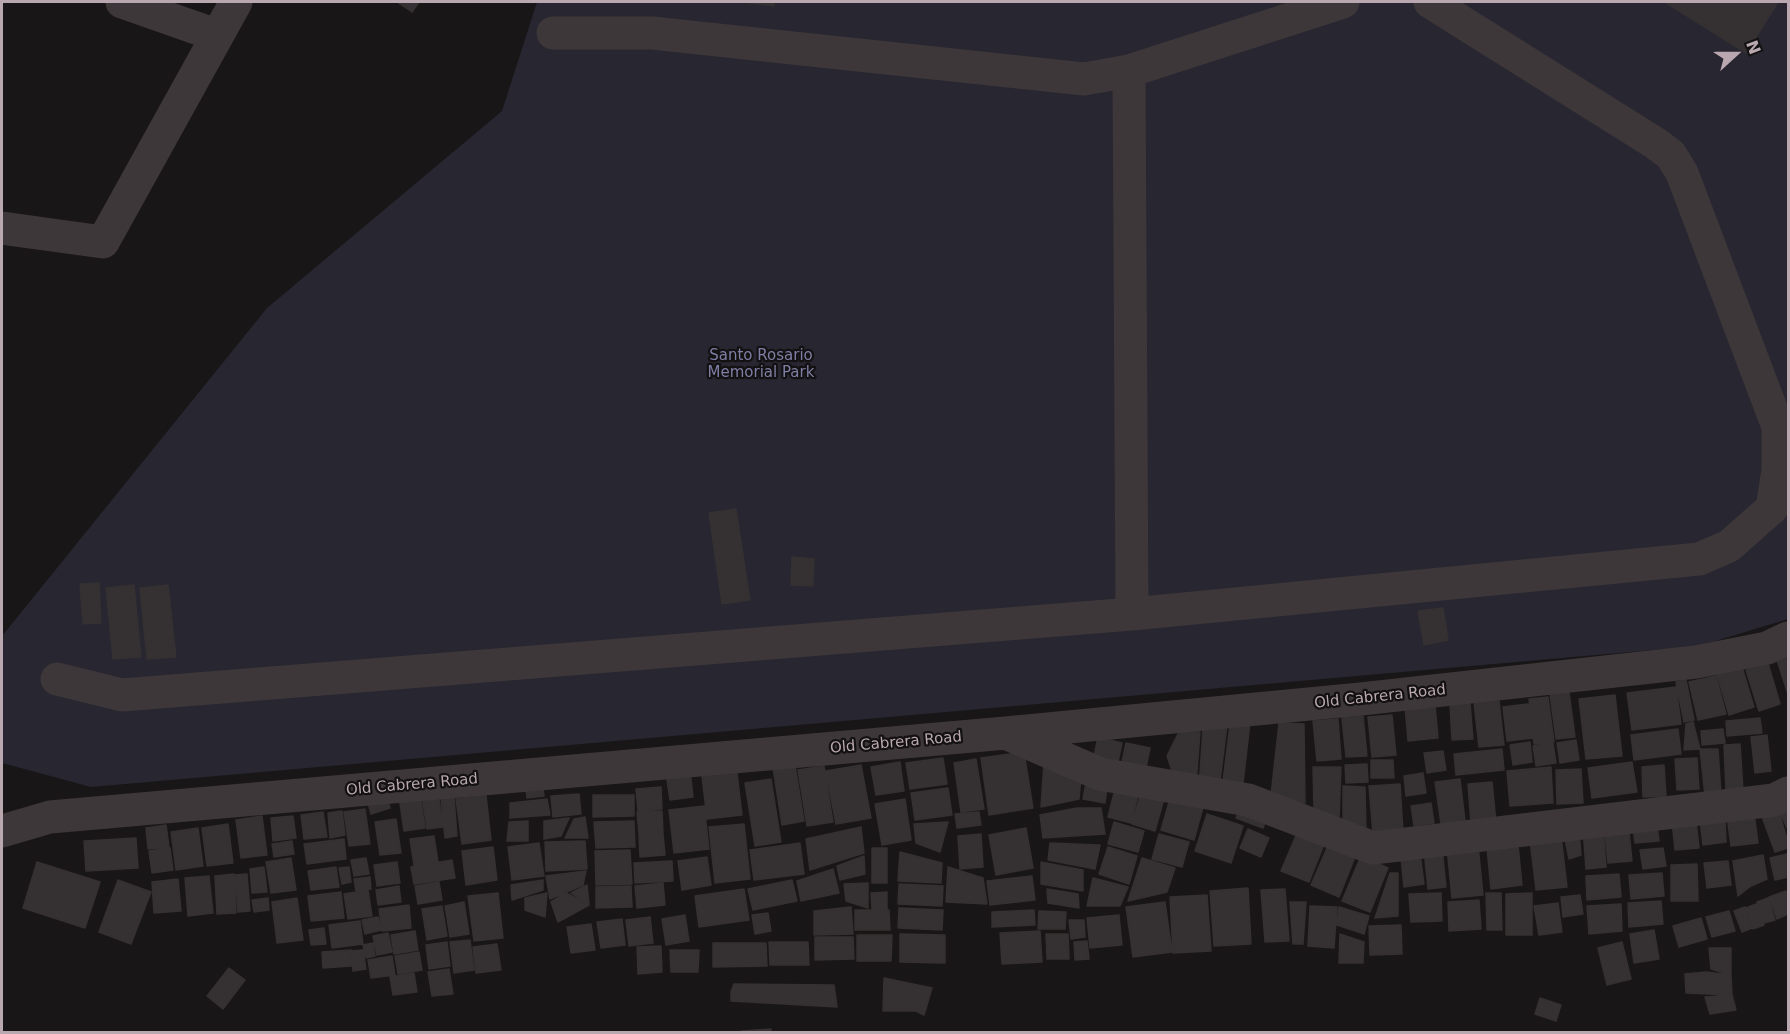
<!DOCTYPE html>
<html>
<head>
<meta charset="utf-8">
<style>
  body { margin:0 }
  #map { position:relative; width:1790px; height:1034px; overflow:hidden; background:#191617; font-family:"DejaVu Sans",sans-serif }
  canvas { display:block }
  .frame { position:absolute; inset:0; border:3px solid #b9a8af; pointer-events:none }
  .north { position:absolute; left:1706px; top:24px; width:60px; height:60px; -webkit-text-stroke:4px #141112; paint-order:stroke; rotate:69deg; font-size:16px; font-weight:700; line-height:24px; text-align:center; color:#b9a8af }
  .north::after { content:''; display:block; margin:auto; width:21px; height:27px; background:#b9a8af; clip-path:polygon(50% 0,100% 100%,50% 72%,0 100%) }
</style>
</head>
<body>
<div id="map">
<canvas width="1790" height="1034"></canvas>
<div class="frame"></div>
<div class="north">N</div>
</div>
<script>
const c = document.querySelector('canvas').getContext('2d');
c.lineJoin = 'round';
function fill(path, color) { c.fillStyle = color; c.fill(path, 'evenodd'); }
function stroke(path, color, width, dash) { c.strokeStyle = color; c.lineWidth = width; c.lineCap = dash ? 'butt' : 'round'; c.setLineDash(dash || []); c.stroke(path); }
function drawText(font, color, halo, rows, align = 'center') {
  c.font = font + ' "DejaVu Sans",sans-serif'; c.lineWidth = 4.5; c.setLineDash([]); c.textBaseline = 'middle'; c.strokeStyle = halo; c.fillStyle = color; for (const [text, x, y, turn = 0] of rows) {
    c.save(); c.translate(x, y); c.rotate((+turn || 0) * Math.PI / 180); c.textAlign = isNaN(turn) ? turn : align; if (halo) c.strokeText(text, 0, 0); c.fillText(text, 0, 0); c.restore();
  }
}
fill(new Path2D(`
  M 537,2 L 1788,2 L 1788,619 L 1699,646 L 91,787 L 2,763 L 2,636 L 267,308 L 502,111 Z`), '#272631');
const building = new Path2D(`
  M 397,2 L 419,2 L 412,12 Z
  M 744,2 L 774,2 L 774,6 Z
  M 1665,2 L 1778,2 L 1746,53 Z
  M 736,509 L 750,600 L 722,604 L 709,513 Z
  M 792,557 L 814,559 L 813,586 L 791,585 Z
  M 99,583 L 101,623 L 83,624 L 80,584 Z
  M 134,585 L 141,657 L 113,659 L 106,588 Z
  M 168,585 L 176,657 L 147,659 L 140,588 Z
  M 1443,608 L 1448,640 L 1424,645 L 1418,611 Z
  M 1788,650 L 1788,694 L 1775,654 Z
  M 1768,663 L 1780,704 L 1759,711 L 1746,670 Z
  M 1742,667 L 1754,707 L 1729,715 L 1717,674 Z
  M 1716,676 L 1726,714 L 1698,720 L 1689,682 Z
  M 1686,680 L 1694,720 L 1684,722 L 1676,682 Z
  M 1676,687 L 1681,724 L 1632,730 L 1627,693 Z
  M 1569,692 L 1575,737 L 1556,739 L 1550,694 Z
  M 1615,695 L 1622,756 L 1586,759 L 1579,699 Z
  M 1548,697 L 1554,742 L 1534,744 L 1529,699 Z
  M 1499,701 L 1504,745 L 1479,747 L 1474,703 Z
  M 1470,703 L 1473,739 L 1452,740 L 1450,705 Z
  M 1435,704 L 1438,738 L 1408,741 L 1405,706 Z
  M 1528,704 L 1533,738 L 1507,741 L 1503,707 Z
  M 1392,715 L 1396,755 L 1372,757 L 1368,717 Z
  M 1363,716 L 1367,756 L 1346,757 L 1342,718 Z
  M 1760,718 L 1762,733 L 1727,736 L 1726,721 Z
  M 1338,719 L 1341,759 L 1317,761 L 1313,721 Z
  M 1693,722 L 1700,749 L 1684,750 L 1686,724 Z
  M 1250,723 L 1242,792 L 1222,789 L 1230,725 Z
  M 1279,723 L 1304,724 L 1305,803 L 1271,795 Z
  M 1227,725 L 1219,789 L 1199,787 L 1203,730 Z
  M 1678,729 L 1681,754 L 1634,760 L 1631,735 Z
  M 1723,729 L 1725,743 L 1702,745 L 1701,731 Z
  M 1179,732 L 1200,732 L 1196,784 L 1174,777 L 1167,756 Z
  M 1767,735 L 1771,771 L 1755,773 L 1751,737 Z
  M 1098,737 L 1122,743 L 1117,766 L 1093,761 Z
  M 1576,740 L 1579,760 L 1560,763 L 1557,743 Z
  M 1530,742 L 1532,762 L 1513,765 L 1510,745 Z
  M 1126,743 L 1150,748 L 1145,772 L 1121,767 Z
  M 1553,743 L 1556,763 L 1536,766 L 1533,746 Z
  M 1740,744 L 1743,790 L 1726,791 L 1724,745 Z
  M 1502,749 L 1504,770 L 1456,775 L 1454,754 Z
  M 1700,749 L 1718,749 L 1721,795 L 1705,796 Z
  M 1443,751 L 1446,770 L 1427,773 L 1424,753 Z
  M 1024,752 L 1033,808 L 989,815 L 981,758 Z
  M 943,758 L 947,784 L 910,789 L 906,763 Z
  M 1697,758 L 1699,789 L 1677,790 L 1675,759 Z
  M 976,759 L 984,809 L 961,812 L 954,763 Z
  M 1371,760 L 1393,760 L 1394,778 L 1371,778 Z
  M 900,762 L 904,791 L 876,795 L 871,767 Z
  M 1632,762 L 1637,792 L 1592,798 L 1588,768 Z
  M 1044,763 L 1081,777 L 1079,799 L 1041,807 Z
  M 1367,764 L 1368,782 L 1346,783 L 1345,765 Z
  M 795,765 L 804,821 L 782,825 L 773,768 Z
  M 861,765 L 871,818 L 836,824 L 826,771 Z
  M 1664,765 L 1666,796 L 1643,797 L 1642,767 Z
  M 824,766 L 833,822 L 807,826 L 798,770 Z
  M 1313,767 L 1341,767 L 1339,819 L 1314,810 Z
  M 1551,767 L 1553,803 L 1510,806 L 1507,771 Z
  M 1581,769 L 1583,803 L 1557,804 L 1556,770 Z
  M 690,770 L 693,797 L 670,800 L 666,774 Z
  M 737,773 L 742,815 L 707,819 L 702,776 Z
  M 1423,773 L 1426,793 L 1406,796 L 1404,776 Z
  M 1087,778 L 1108,781 L 1105,803 L 1083,799 Z
  M 771,779 L 781,842 L 755,846 L 745,783 Z
  M 1460,779 L 1465,821 L 1441,824 L 1435,782 Z
  M 542,780 L 544,796 L 527,798 L 525,782 Z
  M 1117,781 L 1140,787 L 1131,823 L 1108,817 Z
  M 1492,782 L 1496,822 L 1471,824 L 1468,784 Z
  M 1400,784 L 1403,832 L 1373,834 L 1369,786 Z
  M 1343,786 L 1365,787 L 1366,830 L 1343,822 Z
  M 661,787 L 662,809 L 638,811 L 636,789 Z
  M 948,788 L 952,815 L 915,820 L 911,793 Z
  M 1142,789 L 1165,795 L 1155,831 L 1132,824 Z
  M 384,790 L 390,808 L 371,814 L 366,795 Z
  M 1172,792 L 1205,800 L 1194,840 L 1161,830 Z
  M 438,793 L 443,827 L 427,829 L 422,796 Z
  M 420,794 L 425,828 L 404,831 L 399,797 Z
  M 579,794 L 581,814 L 553,817 L 551,796 Z
  M 486,795 L 491,840 L 462,844 L 456,799 Z
  M 593,795 L 634,795 L 634,816 L 593,817 Z
  M 454,797 L 457,836 L 445,838 L 441,798 Z
  M 547,799 L 550,815 L 510,818 L 510,803 Z
  M 905,799 L 911,840 L 882,845 L 875,804 Z
  M 1788,801 L 1788,830 L 1777,806 Z
  M 1243,802 L 1269,812 L 1263,828 L 1236,818 Z
  M 1431,803 L 1434,823 L 1414,826 L 1411,806 Z
  M 704,806 L 709,849 L 674,853 L 669,810 Z
  M 1077,808 L 1101,808 L 1105,834 L 1043,838 L 1040,815 Z
  M 365,809 L 370,844 L 349,846 L 344,812 Z
  M 1778,809 L 1788,842 L 1788,848 L 1775,852 L 1761,814 Z
  M 342,811 L 345,835 L 330,838 L 328,813 Z
  M 662,811 L 663,833 L 639,834 L 637,812 Z
  M 323,812 L 327,837 L 304,839 L 301,815 Z
  M 979,812 L 981,825 L 957,828 L 955,814 Z
  M 1754,813 L 1758,843 L 1731,846 L 1727,816 Z
  M 1207,814 L 1243,826 L 1231,863 L 1195,851 Z
  M 262,816 L 267,855 L 241,858 L 236,820 Z
  M 293,816 L 296,838 L 273,841 L 271,818 Z
  M 585,817 L 588,838 L 565,838 L 574,819 Z
  M 1656,817 L 1659,841 L 1635,843 L 1632,819 Z
  M 569,818 L 561,836 L 544,839 L 544,821 Z
  M 1725,818 L 1726,842 L 1703,845 L 1700,820 Z
  M 396,819 L 401,853 L 380,855 L 375,822 Z
  M 1696,820 L 1699,848 L 1675,850 L 1672,822 Z
  M 528,821 L 528,841 L 507,841 L 509,822 Z
  M 634,821 L 635,847 L 596,848 L 594,822 Z
  M 948,822 L 940,852 L 916,843 L 914,824 Z
  M 1114,822 L 1144,831 L 1138,852 L 1108,844 Z
  M 1628,822 L 1632,861 L 1608,863 L 1604,824 Z
  M 228,824 L 233,863 L 207,866 L 202,828 Z
  M 744,824 L 750,879 L 715,883 L 709,827 Z
  M 166,825 L 169,847 L 148,849 L 146,828 Z
  M 1300,826 L 1327,837 L 1309,882 L 1281,871 Z
  M 861,827 L 864,853 L 810,870 L 806,839 Z
  M 198,828 L 203,866 L 176,870 L 171,832 Z
  M 1026,828 L 1033,868 L 996,875 L 989,835 Z
  M 1603,828 L 1606,867 L 1586,869 L 1583,829 Z
  M 1248,829 L 1269,838 L 1261,857 L 1240,848 Z
  M 1579,830 L 1581,855 L 1569,859 L 1564,834 Z
  M 663,834 L 665,855 L 640,857 L 639,835 Z
  M 981,834 L 983,867 L 960,869 L 958,836 Z
  M 1159,834 L 1189,842 L 1182,867 L 1152,859 Z
  M 1517,835 L 1522,885 L 1491,889 L 1486,838 Z
  M 434,836 L 438,862 L 414,865 L 410,839 Z
  M 1561,836 L 1567,887 L 1536,890 L 1530,840 Z
  M 136,838 L 138,868 L 86,871 L 84,841 Z
  M 344,839 L 346,859 L 307,864 L 304,844 Z
  M 292,841 L 294,854 L 274,857 L 272,844 Z
  M 585,841 L 587,869 L 546,871 L 545,842 Z
  M 1330,841 L 1357,852 L 1339,897 L 1311,885 Z
  M 539,843 L 544,876 L 512,880 L 508,847 Z
  M 800,843 L 804,874 L 754,880 L 750,850 Z
  M 1050,843 L 1100,845 L 1095,869 L 1048,860 Z
  M 1478,845 L 1483,895 L 1452,898 L 1447,848 Z
  M 493,847 L 497,880 L 466,885 L 462,851 Z
  M 1108,847 L 1137,856 L 1129,884 L 1099,874 Z
  M 170,848 L 173,870 L 152,873 L 149,851 Z
  M 872,848 L 887,848 L 887,883 L 872,883 Z
  M 1442,848 L 1446,887 L 1428,889 L 1424,850 Z
  M 1663,848 L 1666,866 L 1643,869 L 1640,850 Z
  M 630,850 L 632,884 L 596,885 L 595,851 Z
  M 900,852 L 942,863 L 941,883 L 898,881 Z
  M 1420,854 L 1424,884 L 1404,887 L 1401,857 Z
  M 1787,854 L 1788,877 L 1775,880 L 1770,858 Z
  M 1763,855 L 1767,879 L 1751,886 L 1738,896 L 1733,861 Z
  M 864,856 L 865,874 L 840,880 L 837,866 Z
  M 1361,856 L 1388,868 L 1370,912 L 1342,901 Z
  M 707,857 L 711,885 L 682,890 L 678,861 Z
  M 291,858 L 296,890 L 271,893 L 266,862 Z
  M 366,858 L 369,874 L 354,876 L 351,860 Z
  M 1142,858 L 1175,868 L 1167,892 L 1128,901 Z
  M 452,860 L 455,878 L 414,884 L 411,867 Z
  M 672,861 L 673,881 L 635,883 L 634,863 Z
  M 1728,861 L 1731,885 L 1707,888 L 1704,863 Z
  M 37,862 L 100,882 L 85,928 L 23,908 Z
  M 397,862 L 400,883 L 377,886 L 374,865 Z
  M 1041,862 L 1083,870 L 1083,891 L 1041,884 Z
  M 1697,864 L 1698,901 L 1671,901 L 1671,865 Z
  M 264,867 L 267,892 L 252,893 L 250,869 Z
  M 336,867 L 339,887 L 311,890 L 308,871 Z
  M 349,867 L 351,882 L 342,884 L 339,868 Z
  M 948,867 L 983,878 L 987,904 L 946,902 Z
  M 833,869 L 839,893 L 801,901 L 797,881 Z
  M 586,871 L 583,885 L 550,899 L 546,876 Z
  M 1390,873 L 1398,873 L 1398,916 L 1375,918 Z
  M 1662,873 L 1664,896 L 1631,899 L 1629,875 Z
  M 234,874 L 236,913 L 217,914 L 215,876 Z
  M 247,874 L 250,911 L 238,912 L 235,875 Z
  M 1619,874 L 1621,897 L 1587,900 L 1586,876 Z
  M 209,876 L 213,913 L 188,916 L 185,878 Z
  M 1032,876 L 1035,900 L 990,905 L 987,881 Z
  M 370,877 L 371,889 L 356,891 L 354,879 Z
  M 1093,878 L 1128,887 L 1120,906 L 1087,906 Z
  M 178,879 L 181,911 L 154,913 L 152,882 Z
  M 118,880 L 151,892 L 131,944 L 99,932 Z
  M 543,880 L 543,890 L 512,900 L 511,885 Z
  M 792,880 L 797,901 L 753,910 L 748,889 Z
  M 439,882 L 442,900 L 418,904 L 415,886 Z
  M 663,883 L 665,905 L 637,908 L 635,886 Z
  M 868,883 L 868,908 L 846,901 L 844,884 Z
  M 899,884 L 943,886 L 942,906 L 898,904 Z
  M 587,885 L 589,904 L 571,893 Z
  M 399,886 L 401,902 L 378,905 L 376,890 Z
  M 631,886 L 632,907 L 596,908 L 596,887 Z
  M 1248,888 L 1251,944 L 1214,946 L 1210,891 Z
  M 744,889 L 749,920 L 699,927 L 695,896 Z
  M 1047,889 L 1078,894 L 1079,908 L 1048,903 Z
  M 1285,889 L 1289,941 L 1265,942 L 1261,890 Z
  M 368,890 L 372,916 L 348,919 L 344,894 Z
  M 1786,891 L 1788,899 L 1788,914 L 1777,919 L 1769,897 Z
  M 341,892 L 344,918 L 311,921 L 308,896 Z
  M 887,892 L 887,909 L 872,909 L 871,893 Z
  M 498,893 L 503,938 L 474,941 L 468,896 Z
  M 547,893 L 545,917 L 525,910 L 525,898 Z
  M 566,893 L 589,905 L 558,922 L 551,902 Z
  M 1441,893 L 1442,921 L 1411,922 L 1409,894 Z
  M 1486,893 L 1501,893 L 1502,930 L 1487,930 Z
  M 1532,893 L 1532,935 L 1506,935 L 1506,894 Z
  M 1207,895 L 1211,951 L 1173,953 L 1170,897 Z
  M 1580,895 L 1583,914 L 1563,917 L 1561,897 Z
  M 268,898 L 269,910 L 254,912 L 252,900 Z
  M 297,898 L 303,940 L 277,943 L 272,902 Z
  M 1768,898 L 1775,920 L 1764,923 L 1757,902 Z
  M 1479,900 L 1481,929 L 1449,931 L 1448,902 Z
  M 1661,901 L 1663,924 L 1629,927 L 1628,903 Z
  M 464,902 L 469,934 L 450,937 L 445,906 Z
  M 1165,902 L 1172,952 L 1133,957 L 1126,907 Z
  M 1290,902 L 1306,902 L 1303,944 L 1293,944 Z
  M 1558,903 L 1562,932 L 1539,935 L 1534,906 Z
  M 1621,904 L 1622,931 L 1589,934 L 1587,906 Z
  M 1756,904 L 1764,925 L 1753,929 L 1746,908 Z
  M 409,905 L 411,928 L 382,931 L 379,909 Z
  M 442,906 L 447,936 L 427,940 L 422,909 Z
  M 1310,906 L 1337,907 L 1334,948 L 1308,946 Z
  M 851,907 L 853,934 L 814,935 L 814,911 Z
  M 1339,907 L 1369,916 L 1364,934 L 1337,925 Z
  M 1745,907 L 1752,928 L 1742,932 L 1734,911 Z
  M 899,908 L 943,910 L 942,930 L 898,928 Z
  M 855,910 L 889,910 L 890,930 L 855,930 Z
  M 1034,910 L 1035,925 L 992,927 L 992,912 Z
  M 1039,911 L 1066,912 L 1065,929 L 1038,929 Z
  M 1729,911 L 1735,931 L 1712,937 L 1706,917 Z
  M 768,913 L 771,931 L 755,934 L 752,915 Z
  M 685,915 L 689,941 L 666,945 L 662,919 Z
  M 1119,915 L 1122,945 L 1090,948 L 1087,918 Z
  M 378,917 L 381,930 L 365,934 L 362,920 Z
  M 650,917 L 653,943 L 629,946 L 626,920 Z
  M 1701,918 L 1707,939 L 1679,947 L 1673,926 Z
  M 622,919 L 625,945 L 601,948 L 597,922 Z
  M 1069,920 L 1084,920 L 1085,937 L 1071,939 Z
  M 360,921 L 363,944 L 332,948 L 329,925 Z
  M 591,924 L 595,950 L 571,953 L 567,927 Z
  M 1401,925 L 1402,954 L 1370,955 L 1369,926 Z
  M 324,928 L 326,944 L 311,945 L 309,930 Z
  M 1654,930 L 1659,959 L 1634,963 L 1630,934 Z
  M 415,931 L 418,950 L 394,954 L 391,935 Z
  M 1040,931 L 1042,962 L 1002,964 L 1000,933 Z
  M 388,933 L 392,952 L 377,955 L 373,936 Z
  M 900,934 L 945,935 L 945,963 L 900,962 Z
  M 1046,934 L 1068,934 L 1069,959 L 1047,959 Z
  M 1340,934 L 1364,942 L 1363,963 L 1339,963 Z
  M 857,935 L 892,935 L 891,961 L 857,961 Z
  M 815,937 L 853,937 L 854,959 L 815,960 Z
  M 470,940 L 474,970 L 454,973 L 450,942 Z
  M 1087,941 L 1089,959 L 1075,960 L 1074,942 Z
  M 447,942 L 450,966 L 429,969 L 426,945 Z
  M 769,942 L 808,942 L 809,965 L 770,965 Z
  M 1622,942 L 1631,979 L 1607,985 L 1598,948 Z
  M 373,943 L 375,956 L 366,958 L 363,945 Z
  M 713,943 L 766,943 L 767,966 L 713,967 Z
  M 497,944 L 501,970 L 476,973 L 473,947 Z
  M 661,946 L 662,972 L 638,974 L 637,947 Z
  M 1709,948 L 1731,948 L 1731,975 L 1711,969 Z
  M 351,950 L 351,966 L 323,968 L 322,952 Z
  M 363,950 L 366,969 L 353,971 L 350,951 Z
  M 670,950 L 699,950 L 698,972 L 671,972 Z
  M 419,952 L 422,970 L 398,974 L 395,956 Z
  M 392,956 L 395,975 L 371,978 L 368,960 Z
  M 229,968 L 245,980 L 223,1009 L 207,996 Z
  M 449,969 L 453,994 L 432,996 L 428,972 Z
  M 1706,972 L 1731,975 L 1732,995 L 1686,993 L 1685,974 Z
  M 414,973 L 417,992 L 393,995 L 390,977 Z
  M 884,978 L 932,988 L 924,1015 L 916,1011 L 883,1011 Z
  M 734,984 L 834,985 L 837,1007 L 731,1001 L 731,992 Z
  M 1732,995 L 1736,1010 L 1710,1014 L 1705,997 Z
  M 1540,998 L 1561,1005 L 1556,1021 L 1535,1014 Z
  M 771,1029 L 771,1032 L 741,1032 L 741,1031 Z`);
fill(building, '#353132');
stroke(building, '#353031', 1.5);
stroke(new Path2D(`
  M 122,2 L 216,35
  M 553,33 L 652,33 L 1084,79 L 1129,71 L 1343,2
  M 1129,71 L 1132,614
  M 2,228 L 103,242 L 236,2
  M 57,679 L 122,695 L 1132,614 L 1699,559 L 1729,546 L 1772,508 L 1778,470 L 1778,427 L 1682,173 L 1671,155 L 1655,143 L 1430,2
  M 1008,734 L 1100,774 L 1248,800 L 1373,848 L 1774,800 L 1788,793
  M 2,831 L 50,817 L 1006,733 L 1361,699 L 1696,662 L 1767,648 L 1788,638`), '#3e3739', 33);
drawText('15px', '#7e7fa5', '#141112', [
  ["Santo Rosario",761,356],
  ["Memorial Park",761,373]
]);
drawText('15px', '#b9a8af', '#141112', [
  ["Old Cabrera Road",1380,697,-6],
  ["Old Cabrera Road",896,743,-5],
  ["Old Cabrera Road",412,785,-5]
]);
</script>
</body>
</html>
